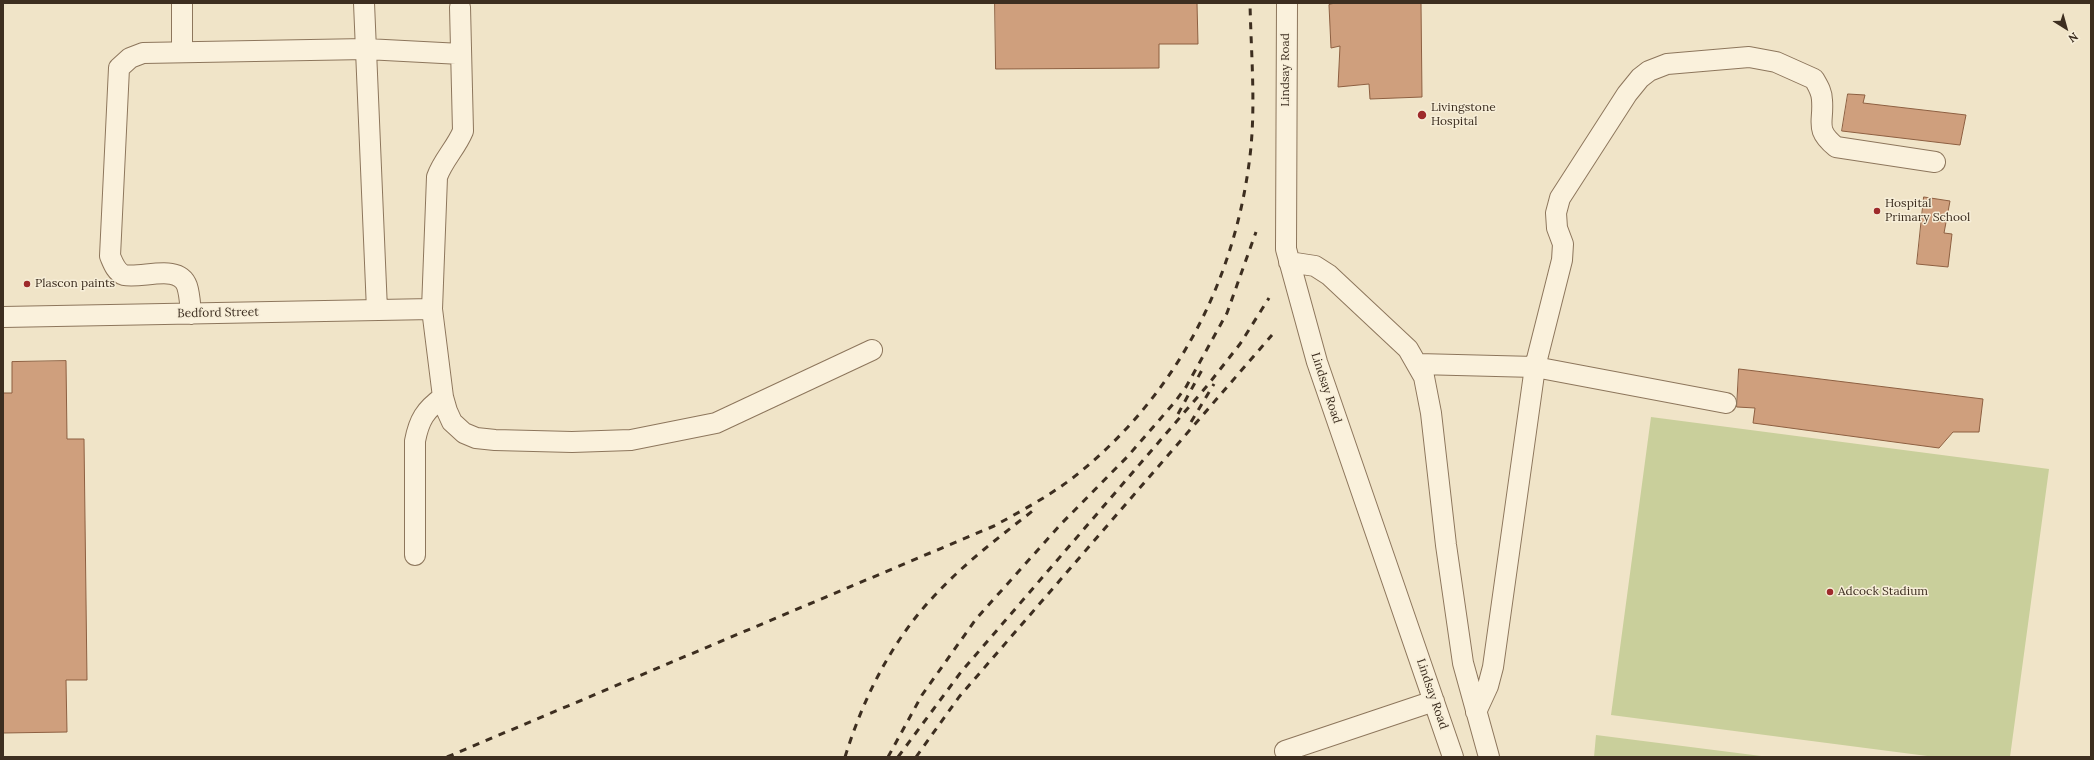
<!DOCTYPE html>
<html>
<head>
<meta charset="utf-8">
<style>
  body { margin:0 }
  #map { position:relative; width:2094px; height:760px; overflow:hidden; background:#f0e4c8; font-family:Lora,serif }
  canvas { display:block }
  .frame { position:absolute; inset:0; border:4px solid #3d2e20; pointer-events:none }
  .north { position:absolute; left:2046px; top:8px; width:40px; height:40px; -webkit-text-stroke:3px #f7eed8; paint-order:stroke; rotate:143deg; font-size:11px; font-weight:700; line-height:16px; text-align:center; color:#3d2e20 }
  .north::after { content:''; display:block; margin:auto; width:14px; height:18px; background:#3d2e20; clip-path:polygon(50% 0,100% 100%,50% 72%,0 100%) }
</style>
</head>
<body>
<div id="map">
<canvas width="2094" height="760"></canvas>
<div class="frame"></div>
<div class="north">N</div>
</div>
<script>
const c = document.querySelector('canvas').getContext('2d');
c.lineJoin = 'round';
function fill(path, color) { c.fillStyle = color; c.fill(path, 'evenodd'); }
function stroke(path, color, width, dash) { c.strokeStyle = color; c.lineWidth = width; c.lineCap = dash ? 'butt' : 'round'; c.setLineDash(dash || []); c.stroke(path); }
function drawText(font, color, halo, rows, align = 'center') {
  c.font = font + ' Lora,serif'; c.lineWidth = 3; c.setLineDash([]); c.textBaseline = 'middle'; c.strokeStyle = halo; c.fillStyle = color; for (const [text, x, y, turn = 0] of rows) {
    c.save(); c.translate(x, y); c.rotate((+turn || 0) * Math.PI / 180); c.textAlign = isNaN(turn) ? turn : align; if (halo) c.strokeText(text, 0, 0); c.fillText(text, 0, 0); c.restore();
  }
}
fill(new Path2D(`
  M 1651,417 L 2049,469 L 2010,757 L 1935,757 L 1611,715 Z
  M 1596,735 L 1769,757 L 1594,757 Z`), '#c9cf9b');
const building = new Path2D(`
  M 995,3 L 1197,3 L 1198,44 L 1159,44 L 1159,68 L 996,69 Z
  M 1335,3 L 1421,3 L 1422,97 L 1370,99 L 1369,84 L 1338,87 L 1340,46 L 1331,48 L 1329,5 Z
  M 1848,94 L 1865,95 L 1863,103 L 1966,115 L 1960,145 L 1842,131 Z
  M 1924,197 L 1950,201 L 1944,233 L 1952,234 L 1948,267 L 1917,264 Z
  M 66,361 L 67,439 L 84,439 L 87,680 L 66,680 L 67,732 L 3,733 L 3,393 L 12,393 L 12,362 Z
  M 1739,369 L 1983,399 L 1979,432 L 1953,432 L 1939,448 L 1753,423 L 1755,408 L 1737,407 Z`);
fill(building, '#cf9f7d');
stroke(building, '#8d5f41', 1);
const minor = new Path2D(`
  M 182,3 L 182,52
  M 364,3 L 377,310
  M 1287,3 L 1286,249 L 1317,362 L 1453,757
  M 460,7 L 463,131 C 456,148 443,160 437,177 L 432,309 L 443,397 L 447,411 L 452,422 L 464,433 L 476,438 L 495,440 L 572,442 L 631,440 L 716,423 L 872,350
  M 1289,262 L 1315,266 L 1329,275 L 1408,349 L 1424,377 L 1431,413 L 1446,545 L 1463,663 L 1489,757
  M 191,314 C 190,305 190,295 187,286 C 179,263 142,279 124,275 C 116,272 113,263 110,256 L 119,68 L 130,58 L 143,53 L 366,49 L 461,54
  M 3,317 L 432,309
  M 1418,364 L 1535,367 L 1493,667 L 1488,686 L 1476,712
  M 1726,403 L 1535,367 L 1562,260 L 1563,244 L 1557,228 L 1556,213 L 1560,198 L 1627,94 L 1640,78 L 1649,71 L 1667,64 L 1749,57 L 1776,62 L 1814,79 C 1818,86 1822,92 1822,100 C 1824,123 1814,129 1836,147 L 1935,162
  M 415,555 L 415,441 C 419,420 425,410 443,397
  M 1285,751 L 1434,701`);
stroke(minor, '#8d765c', 22);
stroke(minor, '#faf1dc', 20);
stroke(new Path2D(`
  M 1178,414 L 1203,368
  M 1191,422 L 1214,384
  M 447,757 L 994,526 C 1023,510 1053,494 1079,473 C 1177,393 1235,281 1250,156 C 1256,106 1251,53 1250,3
  M 845,757 C 864,696 893,638 938,592 C 967,561 1002,535 1035,509
  M 888,757 L 922,695 L 976,619 L 1061,524 L 1128,456 L 1174,403 L 1186,387 L 1227,313 L 1256,232
  M 898,757 L 961,672 L 1207,386 L 1240,344 L 1269,298
  M 916,757 L 959,697 L 1272,335`), '#3d2e20', 3, [7, 7]);
for (const [x, y, r, color] of [
  [1422,115,5,"#9e2a2b"],
  [1877,211,4,"#9e2a2b"],
  [27,284,4,"#9e2a2b"],
  [1830,592,4,"#9e2a2b"]
]) { const dot = new Path2D(); dot.arc(x, y, r, 0, 2 * Math.PI); c.fillStyle = color; c.fill(dot); stroke(dot, '#f7eed8', 1.5); }
drawText('12px', '#3d2e20', '#f7eed8', [
  ["Lindsay Road",1286,70,-90],
  ["Bedford Street",218,313,-1],
  ["Lindsay Road",1326,388,72],
  ["Lindsay Road",1432,694,71]
]);
drawText('12px', '#3d2e20', '#f7eed8', [
  ["Livingstone",1431,108],
  ["Hospital",1431,122],
  ["Hospital",1885,204],
  ["Primary School",1885,218],
  ["Plascon paints",35,284],
  ["Adcock Stadium",1838,592]
], 'left');
</script>
</body>
</html>
